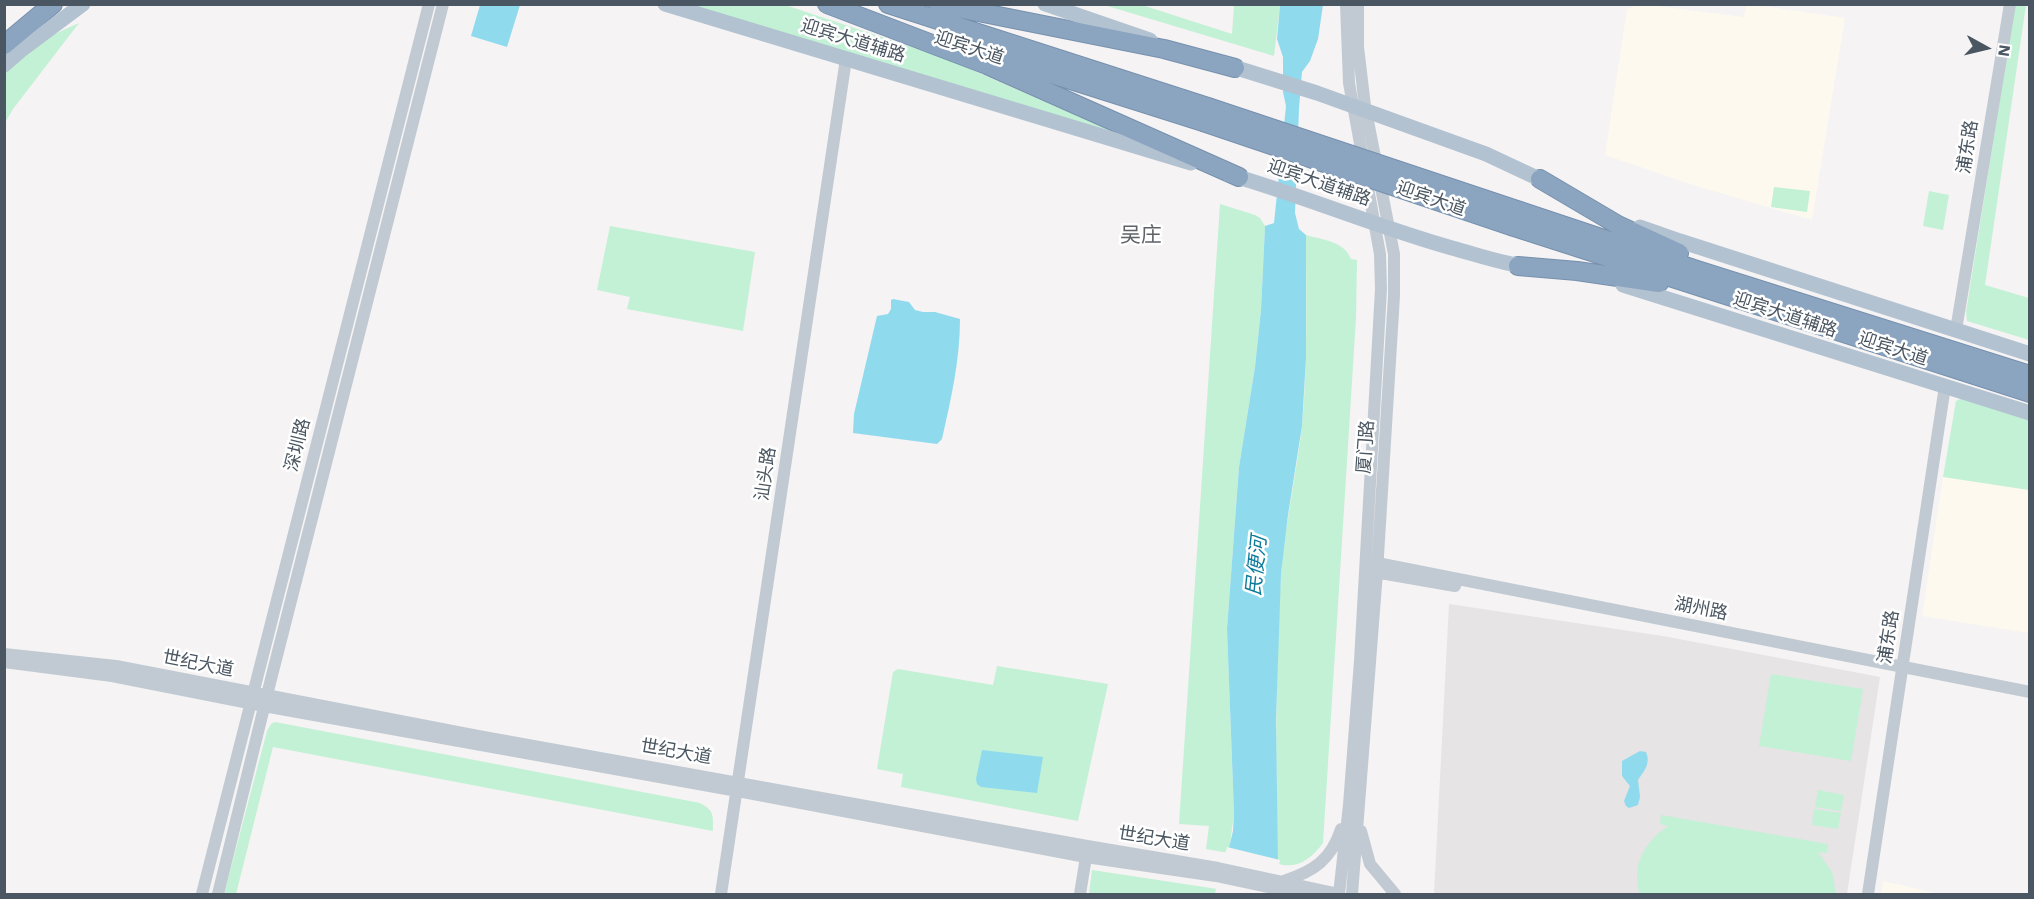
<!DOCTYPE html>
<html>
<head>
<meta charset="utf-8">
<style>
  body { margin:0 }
  #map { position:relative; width:2034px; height:899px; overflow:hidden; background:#f5f3f3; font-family:"Work Sans",sans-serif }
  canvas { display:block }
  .frame { position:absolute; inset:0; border:6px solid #4a5661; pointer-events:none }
  .north { position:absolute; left:1956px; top:18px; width:60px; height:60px; -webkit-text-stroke:4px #fff; paint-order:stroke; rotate:98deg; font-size:16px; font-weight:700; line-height:24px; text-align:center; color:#4a5661 }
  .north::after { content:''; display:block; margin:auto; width:21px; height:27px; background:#4a5661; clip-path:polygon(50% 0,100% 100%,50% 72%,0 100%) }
</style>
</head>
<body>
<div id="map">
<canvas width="2034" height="899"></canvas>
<div class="frame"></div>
<div class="north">N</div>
</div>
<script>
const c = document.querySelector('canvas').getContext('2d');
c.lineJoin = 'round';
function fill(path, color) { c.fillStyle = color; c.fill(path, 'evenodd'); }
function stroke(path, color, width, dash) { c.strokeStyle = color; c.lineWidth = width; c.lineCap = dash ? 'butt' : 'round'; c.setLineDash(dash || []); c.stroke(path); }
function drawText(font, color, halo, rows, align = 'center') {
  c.font = font + ' "Work Sans","Noto Sans SC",sans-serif'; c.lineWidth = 5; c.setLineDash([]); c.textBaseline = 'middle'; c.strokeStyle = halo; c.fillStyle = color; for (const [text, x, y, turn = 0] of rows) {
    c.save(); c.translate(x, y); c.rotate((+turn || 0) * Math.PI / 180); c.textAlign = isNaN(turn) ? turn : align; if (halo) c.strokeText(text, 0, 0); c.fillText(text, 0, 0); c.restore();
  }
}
fill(new Path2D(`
  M 1750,4 L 1845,18 L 1812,220 L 1693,185 L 1605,155 L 1627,9 L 1636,5 L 1649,5 L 1744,17 L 1746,5 Z
  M 1943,477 L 2029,490 L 2029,633 L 1922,616 Z
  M 1883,881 L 1940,894 L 1881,894 Z`), '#fdf9ef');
fill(new Path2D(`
  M 1449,604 L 1663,636 L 1880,677 L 1847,894 L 1434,894 Z`), '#e6e4e5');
fill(new Path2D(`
  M 679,5 L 785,5 L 945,58 L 1153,149 Z
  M 1104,5 L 1142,5 L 1232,34 L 1234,5 L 1280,5 L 1274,56 Z
  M 2015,5 L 2026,5 L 1985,285 L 2029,298 L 2029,340 L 1967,321 L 1966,312 Z
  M 79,23 L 13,109 L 5,123 L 5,71 L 48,37 Z
  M 1774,187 L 1810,191 L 1807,212 L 1771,207 Z
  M 1929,191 L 1949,195 L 1943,230 L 1923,226 Z
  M 1220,204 L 1255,215 L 1260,218 L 1265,226 L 1261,310 L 1255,367 L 1239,467 L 1227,629 L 1234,813 L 1229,853 L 1206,849 L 1209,826 L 1179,824 Z
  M 610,226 L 755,252 L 743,331 L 627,309 L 630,297 L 597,290 Z
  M 1306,235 C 1323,240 1344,241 1351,259 L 1357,260 L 1356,318 L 1323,843 C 1311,859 1298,869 1278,864 L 1277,853 C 1276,760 1275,667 1281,575 C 1285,525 1296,476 1302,426 C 1308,363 1306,298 1306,235 Z
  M 1969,395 L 2029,417 L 2029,490 L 1943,477 L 1956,401 Z
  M 997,666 L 1108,684 L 1078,821 L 901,787 L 903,774 L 877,769 L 893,672 L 898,669 L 993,685 Z
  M 1771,674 L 1863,689 L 1851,761 L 1759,746 Z
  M 275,722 L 700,803 C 715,811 713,816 713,831 L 273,747 L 236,894 L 224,894 L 267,731 L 271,724 Z
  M 1818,790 L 1844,795 L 1841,811 L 1815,807 Z
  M 1814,809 L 1841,813 L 1838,829 L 1812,825 Z
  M 1661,815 L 1828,844 L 1827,853 L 1818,852 L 1832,872 L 1836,894 L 1640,894 C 1631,865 1644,843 1668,826 L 1660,824 Z
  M 1092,870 L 1250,894 L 1089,894 Z`), '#c3f1d5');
fill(new Path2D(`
  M 480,5 L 520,5 L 507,47 L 471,36 Z
  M 1280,5 L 1323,5 L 1318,39 L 1310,61 L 1302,72 L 1299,108 L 1295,213 L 1299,229 L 1306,235 L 1306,358 L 1302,426 L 1288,515 L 1281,574 L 1276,720 L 1278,864 L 1269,894 L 1218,894 L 1233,831 L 1234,813 L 1227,629 L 1239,467 L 1255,367 L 1261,310 L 1265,226 L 1274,223 L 1286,106 L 1283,92 L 1283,57 L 1277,39 Z
  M 893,299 L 909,302 L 915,310 L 923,312 L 935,312 L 960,319 C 960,360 951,399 942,439 L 937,444 L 853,433 L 854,414 L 877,316 L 888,314 L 891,309 L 891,300 Z
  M 982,750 L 1043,757 L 1037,793 L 981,787 L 977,784 L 976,779 Z
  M 1640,751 L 1646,752 C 1651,764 1644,771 1638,780 L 1640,797 L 1638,805 L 1629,808 L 1626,806 L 1624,801 L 1630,786 L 1622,776 L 1622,761 Z`), '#90daee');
fill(new Path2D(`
  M 1227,847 L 1280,860 L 1273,894 L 1215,893 Z`), '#f5f3f3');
const highway = new Path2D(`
  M 827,4 L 987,65 L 1239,177
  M 888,4 L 1208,107
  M 938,4 L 1164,49 L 1235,68
  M 4,45 L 53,4
  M 982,52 L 1203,122
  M 1540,179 L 1618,225 L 1679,253
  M 1520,211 L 1697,270 L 2030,375
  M 1514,227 L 2030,393
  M 1518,266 L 1577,271 L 1659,283`);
stroke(highway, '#7690ad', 20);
stroke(new Path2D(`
  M 1956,330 L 2010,4
  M 1372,562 L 2030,692
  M 1369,571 L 1455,586
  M 4,654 L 116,666 L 478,736 L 1087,846 L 1218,868 L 1339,894
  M 4,662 L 112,676 L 264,706 L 743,792 L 1086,857 L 1216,876 L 1301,894
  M 1361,831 L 1370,864 L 1395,894
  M 1284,881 C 1314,871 1331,860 1341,829
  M 202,894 L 429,4
  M 218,894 L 270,683 L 443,4
  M 721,894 L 846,59
  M 1080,894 L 1086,857
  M 1339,894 L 1349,805 L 1360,661 L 1381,289 L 1380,254 L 1349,83 L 1346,4
  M 1352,894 L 1377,572 L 1394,296 L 1394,254 L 1365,106 L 1358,47 L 1358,4
  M 1868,894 L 1945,386`), '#c1cad2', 12);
stroke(new Path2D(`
  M 665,4 L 1191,163
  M 1045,4 L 1150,40
  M 1224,64 L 1317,93 L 1486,154 L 1550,184
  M 4,65 L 20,51 L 83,4
  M 1228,174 C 1304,196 1377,227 1452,248 C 1478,255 1503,264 1529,267
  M 1640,227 L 1680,241 L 2030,354
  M 1623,285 L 2030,413`), '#b3c2d1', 15);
stroke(highway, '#8ba5c1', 18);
const highwayBridge = new Path2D(`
  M 1208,107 L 1520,211
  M 1203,122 L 1514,227`);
stroke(highwayBridge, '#7690ad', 20, []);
stroke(highwayBridge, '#8ba5c1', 18);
drawText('18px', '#4a5661', '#fff', [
  ["迎宾大道辅路",853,41,17],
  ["迎宾大道",969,48,18],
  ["浦东路",1968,147,-81],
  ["迎宾大道辅路",1319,183,19],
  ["迎宾大道",1431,199,19],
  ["迎宾大道辅路",1785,315,18],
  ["迎宾大道",1893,349,18],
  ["深圳路",298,445,-76],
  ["厦门路",1366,447,-86],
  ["汕头路",766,474,-82],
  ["湖州路",1701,609,11],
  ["浦东路",1889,637,-81],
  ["世纪大道",198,664,11],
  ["世纪大道",676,752,10],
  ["世纪大道",1154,839,9]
]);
drawText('italic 20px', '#0c7c9b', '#fff', [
  ["民便河",1257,566,-84]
]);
drawText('21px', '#5f6368', '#fff', [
  ["吴庄",1141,236]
]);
</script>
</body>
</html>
